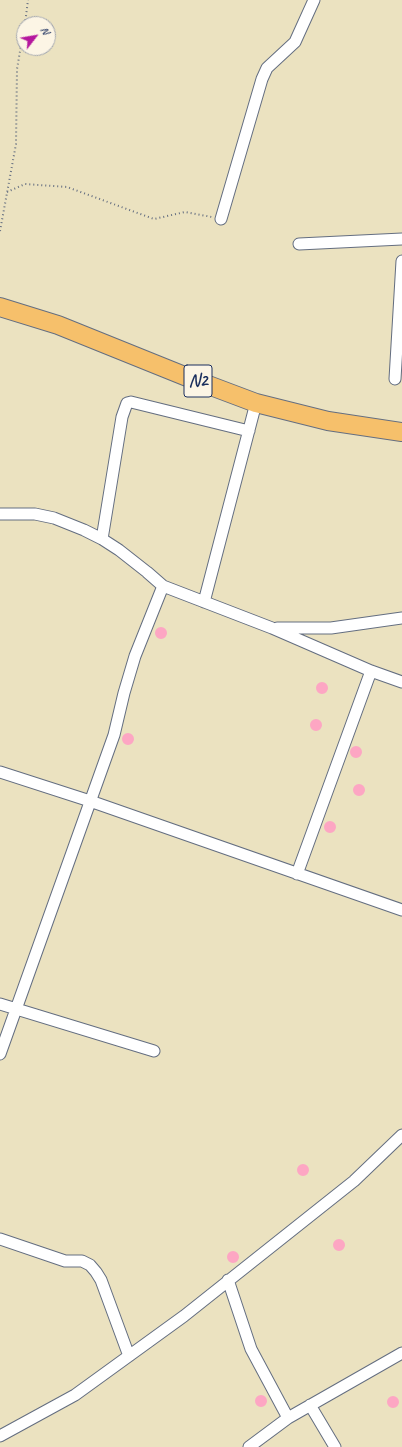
<!DOCTYPE html>
<html>
<head>
<meta charset="utf-8">
<style>
  body { margin:0 }
  #map { position:relative; width:402px; height:1447px; overflow:hidden; background:#ebe2c0; font-family:Caveat,sans-serif }
  canvas { display:block }
  .north { position:absolute; left:16px; top:16px; width:40px; height:40px; box-sizing:border-box; background:#fcf5e5; border:1px solid #a2a6af; border-radius:50%; rotate:59deg; font-size:11px; font-weight:700; line-height:16px; text-align:center; color:#1b2f5e }
  .north::after { content:''; display:block; margin:auto; width:14px; height:18px; background:#b5179e; clip-path:polygon(50% 0,100% 100%,50% 72%,0 100%) }
</style>
</head>
<body>
<div id="map">
<canvas width="402" height="1447"></canvas>
<div class="north">N</div>
</div>
<script>
const c = document.querySelector('canvas').getContext('2d');
c.lineJoin = 'round';
function fill(path, color) { c.fillStyle = color; c.fill(path, 'evenodd'); }
function stroke(path, color, width, dash) { c.strokeStyle = color; c.lineWidth = width; c.lineCap = dash ? 'butt' : 'round'; c.setLineDash(dash || []); c.stroke(path); }
function drawText(font, color, halo, rows, align = 'center') {
  c.font = font + ' Caveat,sans-serif'; c.lineWidth = 3.5; c.setLineDash([]); c.textBaseline = 'middle'; c.strokeStyle = halo; c.fillStyle = color; for (const [text, x, y, turn = 0] of rows) {
    c.save(); c.translate(x, y); c.rotate((+turn || 0) * Math.PI / 180); c.textAlign = isNaN(turn) ? turn : align; if (halo) c.strokeText(text, 0, 0); c.fillText(text, 0, 0); c.restore();
  }
}
fill(new Path2D(`
  M155 633a6 6 0 1 1 12 0a6 6 0 1 1-12 0Z
  M316 688a6 6 0 1 1 12 0a6 6 0 1 1-12 0Z
  M310 725a6 6 0 1 1 12 0a6 6 0 1 1-12 0Z
  M122 739a6 6 0 1 1 12 0a6 6 0 1 1-12 0Z
  M350 752a6 6 0 1 1 12 0a6 6 0 1 1-12 0Z
  M353 790a6 6 0 1 1 12 0a6 6 0 1 1-12 0Z
  M324 827a6 6 0 1 1 12 0a6 6 0 1 1-12 0Z
  M297 1170a6 6 0 1 1 12 0a6 6 0 1 1-12 0Z
  M333 1245a6 6 0 1 1 12 0a6 6 0 1 1-12 0Z
  M227 1257a6 6 0 1 1 12 0a6 6 0 1 1-12 0Z
  M255 1401a6 6 0 1 1 12 0a6 6 0 1 1-12 0Z
  M387 1402a6 6 0 1 1 12 0a6 6 0 1 1-12 0Z`), '#fda6c3');
const minor = new Path2D(`
  M 221,219 L 262,79 L 267,68 L 295,42 L 314,0
  M 299,244 L 402,239
  M 395,379 L 402,261
  M 0,514 L 35,514 L 54,518 L 84,530 L 102,539 L 119,550 L 147,572 L 163,586 L 272,628 L 371,671 L 402,682
  M 102,539 L 122,417 L 127,403 L 131,402 L 249,431
  M 204,602 L 256,403
  M 277,628 L 331,628 L 402,618
  M 0,772 L 90,801 L 402,910
  M 297,874 L 371,671
  M 0,1004 L 154,1051
  M 0,1054 L 114,735 L 124,693 L 135,656 L 163,586
  M 0,1239 L 65,1261 L 82,1261 L 90,1265 L 96,1272 L 101,1280 L 129,1356
  M 228,1280 L 251,1349 L 288,1418
  M 310,1405 L 335,1447
  M 0,1436 L 75,1395 L 184,1316 L 354,1181 L 402,1135
  M 249,1447 L 288,1418 L 402,1353`);
const trunk = new Path2D(`
  M 0,307 L 58,325 L 187,377 L 256,403 L 328,421 L 402,432`);
stroke(minor, '#646e80', 13);
stroke(trunk, '#646e80', 20);
stroke(new Path2D(`
  M 25,24 L 28,0
  M 7,192 L 25,184 L 67,187 L 154,219 L 185,212 L 212,217
  M 0,231 L 16,144 L 17,69 L 24,28`), '#646e80', 2, [1, 3]);
stroke(minor, '#fff', 11);
stroke(trunk, '#f6c06b', 18);
for (const [x, y, w] of [
  [198,381,28]
]) { const box = new Path2D(); box.roundRect(x - w / 2, y - 16, w, 32, 3); c.fillStyle = '#fcf5e5'; c.fill(box); stroke(box, '#1b2f5e', 1); }
drawText('bold 18px', '#1b2f5e', null, [
  ["N2",198,381]
]);
</script>
</body>
</html>
